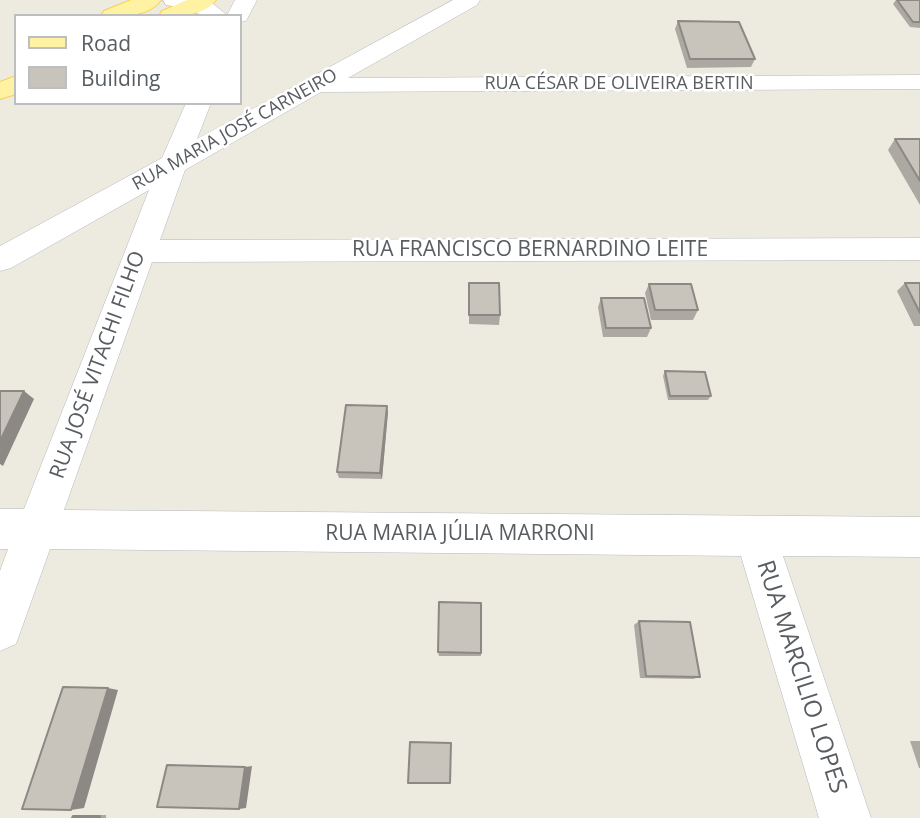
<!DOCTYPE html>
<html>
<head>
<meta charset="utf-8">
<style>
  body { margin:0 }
  #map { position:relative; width:920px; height:818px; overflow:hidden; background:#edeadf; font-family:"Open Sans",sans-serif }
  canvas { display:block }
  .legend { position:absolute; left:14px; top:14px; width:228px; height:91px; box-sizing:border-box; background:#fff; border:2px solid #bcbec0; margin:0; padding:9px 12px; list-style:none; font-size:21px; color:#585d62 }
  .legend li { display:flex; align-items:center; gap:14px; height:35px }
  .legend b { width:35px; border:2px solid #bcbec0 }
</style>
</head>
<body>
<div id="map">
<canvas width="920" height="818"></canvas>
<ul class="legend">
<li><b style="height:9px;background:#fff2a2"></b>Road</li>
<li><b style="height:19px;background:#c8c4bc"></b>Building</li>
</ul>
</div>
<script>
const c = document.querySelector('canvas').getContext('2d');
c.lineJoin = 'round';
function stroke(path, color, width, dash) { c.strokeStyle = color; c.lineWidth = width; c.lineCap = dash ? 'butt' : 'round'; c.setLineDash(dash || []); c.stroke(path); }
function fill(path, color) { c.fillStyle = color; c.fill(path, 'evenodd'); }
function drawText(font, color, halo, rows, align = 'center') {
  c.font = font + ' "Open Sans",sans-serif'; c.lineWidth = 5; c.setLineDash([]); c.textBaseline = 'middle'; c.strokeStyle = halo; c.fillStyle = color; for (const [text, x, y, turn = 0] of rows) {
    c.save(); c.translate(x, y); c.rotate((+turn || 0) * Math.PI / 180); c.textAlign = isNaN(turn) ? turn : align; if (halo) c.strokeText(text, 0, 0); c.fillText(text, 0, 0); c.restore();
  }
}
const minor = new Path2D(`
  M 163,0 L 208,0 L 227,15 L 235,0 L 257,0 L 246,21 L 240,22 L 240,16 L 202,16 L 192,9 L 166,5 Z
  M 453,0 L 480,0 L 477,5 L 348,78 L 920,75 L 920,89 L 321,92 L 185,170 L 160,240 L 920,238 L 920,260 L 152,262 L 64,510 L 920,517 L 920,557 L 783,556 L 871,818 L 819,818 L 741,556 L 50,549 L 16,644 L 0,651 L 0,571 L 8,549 L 0,549 L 0,509 L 24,509 L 149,190 L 11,268 L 0,271 L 0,246 L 162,158 L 186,103 L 211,103 L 197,139 Z`);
const primary = new Path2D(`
  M 131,0 L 161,0 C 148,18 120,16 101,16 L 104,11 Z
  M 187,0 L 216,0 C 203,17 178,16 159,16 L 162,11 Z
  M 16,76 L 16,94 L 0,99 L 0,82 Z`);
stroke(minor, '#b5b8be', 1);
stroke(primary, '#fdce49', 2);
fill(minor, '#fff');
fill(primary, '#fff2a2');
fill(new Path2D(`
  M 896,0 L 920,0 L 920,28 L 910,27 L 893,4 Z
  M 678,21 L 755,59 L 751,67 L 687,68 L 675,29 Z
  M 895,139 L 920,139 L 920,205 L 888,150 Z
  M 469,283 L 500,315 L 499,325 L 469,324 Z
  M 905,283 L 920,283 L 920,326 L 914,326 L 897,291 Z
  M 649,284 L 698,310 L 693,320 L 651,320 L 645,293 Z
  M 601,298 L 651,328 L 647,337 L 603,337 L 598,307 Z
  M 665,371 L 711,396 L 708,400 L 668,400 L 663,376 Z
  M 388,412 L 382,479 L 339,478 L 337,472 Z
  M 639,621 L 700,677 L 693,679 L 640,678 L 634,625 Z
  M 438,652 L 481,653 L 481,656 L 439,656 Z
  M 910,741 L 920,741 L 920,768 L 919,768 Z
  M 79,815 L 106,815 L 106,818 L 72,818 L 73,816 Z`), '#aca9a2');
fill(new Path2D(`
  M 24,391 L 34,399 L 3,466 L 0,464 L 0,441 Z
  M 387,406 L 388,412 L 382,479 L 380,473 Z
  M 108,688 L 118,690 L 84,808 L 71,810 Z
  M 252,766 L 246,808 L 239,809 L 245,767 Z`), '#8c8984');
const building = new Path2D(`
  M 897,0 L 920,0 L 920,22 L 913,22 Z
  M 678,21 L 739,22 L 755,59 L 690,59 Z
  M 895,139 L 920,139 L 920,181 Z
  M 469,283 L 499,283 L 500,315 L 469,315 Z
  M 905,283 L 920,283 L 920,313 Z
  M 649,284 L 691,284 L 698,310 L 655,310 Z
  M 601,298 L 644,298 L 651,328 L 606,328 Z
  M 665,371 L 705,372 L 711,396 L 670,396 Z
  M 0,391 L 24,391 L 0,441 Z
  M 346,405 L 387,406 L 380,473 L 337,472 Z
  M 439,602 L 481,603 L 481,653 L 438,652 Z
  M 639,621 L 690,622 L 700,677 L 646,676 Z
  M 63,687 L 108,688 L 71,810 L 22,809 Z
  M 410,742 L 451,743 L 450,783 L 408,783 Z
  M 167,765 L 245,767 L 239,809 L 157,807 Z
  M 73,816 L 100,816 L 100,818 L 72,818 Z`);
fill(building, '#c8c4bc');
stroke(building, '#8c8984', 2);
drawText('18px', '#585d62', '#fff', [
  ["RUA CÉSAR DE OLIVEIRA BERTIN",619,84],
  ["RUA MARIA JOSÉ CARNEIRO",235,130,-29]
]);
drawText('21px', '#585d62', '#fff', [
  ["RUA FRANCISCO BERNARDINO LEITE",530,250],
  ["RUA JOSÉ VITACHI FILHO",98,365,-70],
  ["RUA MARIA JÚLIA MARRONI",460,534]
]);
drawText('24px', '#585d62', '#fff', [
  ["RUA MARCILIO LOPES",801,677,72]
]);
</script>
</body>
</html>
